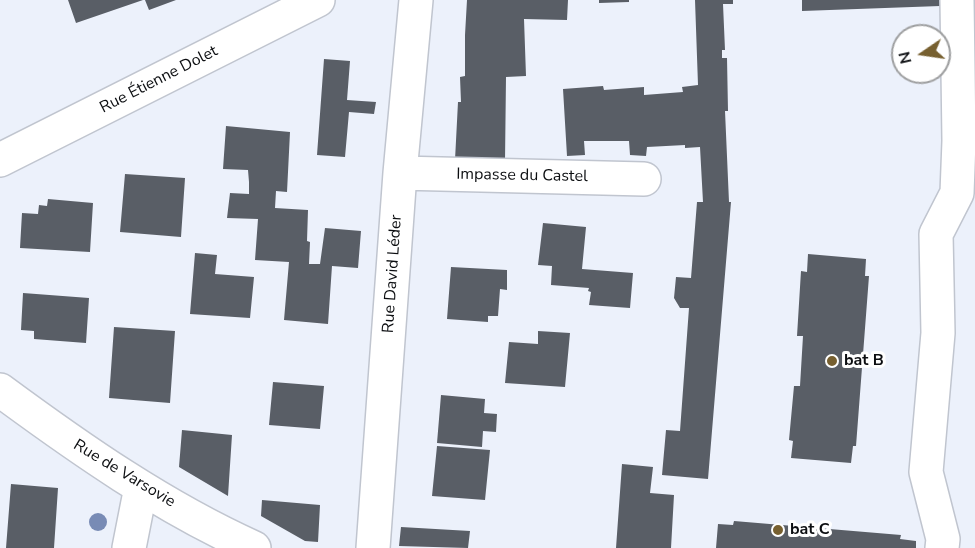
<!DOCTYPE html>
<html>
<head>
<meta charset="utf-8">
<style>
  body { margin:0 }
  #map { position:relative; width:975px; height:548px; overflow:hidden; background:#ecf1fb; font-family:"Nunito Sans",sans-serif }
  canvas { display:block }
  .north { position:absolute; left:891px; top:24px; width:60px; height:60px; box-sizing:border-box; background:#fff; border:2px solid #9e9fa0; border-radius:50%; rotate:257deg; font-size:16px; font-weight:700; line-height:24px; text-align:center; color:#0c0e11 }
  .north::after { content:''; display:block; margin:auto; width:21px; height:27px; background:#776030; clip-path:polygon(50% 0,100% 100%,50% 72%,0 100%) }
</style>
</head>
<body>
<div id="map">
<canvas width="975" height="548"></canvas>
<div class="north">N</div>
</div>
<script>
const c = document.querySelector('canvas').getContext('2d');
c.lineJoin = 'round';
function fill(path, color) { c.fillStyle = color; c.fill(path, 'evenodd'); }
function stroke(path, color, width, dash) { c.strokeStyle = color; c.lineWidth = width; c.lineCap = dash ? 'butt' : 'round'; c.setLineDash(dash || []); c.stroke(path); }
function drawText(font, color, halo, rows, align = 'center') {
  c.font = font + ' "Nunito Sans",sans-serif'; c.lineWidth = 6; c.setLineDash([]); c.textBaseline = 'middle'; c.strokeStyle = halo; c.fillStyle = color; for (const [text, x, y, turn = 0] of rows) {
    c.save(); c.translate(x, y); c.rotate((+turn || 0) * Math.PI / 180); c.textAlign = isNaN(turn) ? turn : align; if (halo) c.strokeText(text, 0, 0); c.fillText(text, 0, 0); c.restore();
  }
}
fill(new Path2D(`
  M 68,0 L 143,0 L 76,23 Z
  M 145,0 L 176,0 L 149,10 Z
  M 467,0 L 568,0 L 567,20 L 524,19 L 526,76 L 506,77 L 505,161 L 455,160 L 458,102 L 461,102 L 460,77 L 465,76 L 465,35 Z
  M 599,0 L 629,0 L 629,2 L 599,3 Z
  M 695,0 L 733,0 L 733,4 L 723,4 L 725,50 L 722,50 L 722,58 L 727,58 L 728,111 L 725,111 L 729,202 L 731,202 L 708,479 L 662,475 L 666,430 L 680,431 L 689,308 L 680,308 L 674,298 L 676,277 L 691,278 L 697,202 L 703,202 L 700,147 L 685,148 L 685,145 L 647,147 L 646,156 L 630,155 L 629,141 L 584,141 L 585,155 L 567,156 L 563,89 L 603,86 L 604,90 L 644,87 L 644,95 L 683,92 L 682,87 L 698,85 Z
  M 802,0 L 940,0 L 940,6 L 802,11 Z
  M 324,59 L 350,61 L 347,100 L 376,102 L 374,114 L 349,112 L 345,157 L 317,155 Z
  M 226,126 L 290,132 L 287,192 L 276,191 L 275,208 L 308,210 L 307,241 L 310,242 L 309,264 L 320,264 L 325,228 L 361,231 L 358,268 L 332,266 L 328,324 L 284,320 L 289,262 L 255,260 L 258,219 L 227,218 L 230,193 L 249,194 L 249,182 L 248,170 L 223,169 Z
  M 125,174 L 185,178 L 181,237 L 120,232 Z
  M 48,199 L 93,203 L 90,252 L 20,248 L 22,213 L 38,214 L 39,205 L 47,206 Z
  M 543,223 L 586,227 L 582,269 L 633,273 L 630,308 L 589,305 L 591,292 L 588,291 L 589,288 L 551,285 L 552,266 L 538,265 Z
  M 195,253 L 217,255 L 215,274 L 254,277 L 250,318 L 190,314 Z
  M 808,254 L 866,259 L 865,276 L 869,276 L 856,446 L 853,446 L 851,463 L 791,458 L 793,441 L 789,440 L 794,386 L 800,386 L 803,336 L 797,336 L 801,271 L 807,272 Z
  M 451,267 L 507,270 L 507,290 L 500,289 L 498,316 L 488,316 L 488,322 L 447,319 Z
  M 23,293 L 89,298 L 86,343 L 34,339 L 34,331 L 21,330 Z
  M 114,327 L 175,331 L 170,403 L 109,398 Z
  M 538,331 L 570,333 L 565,387 L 505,383 L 509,342 L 538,344 Z
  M 273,382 L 324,386 L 320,429 L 269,425 Z
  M 441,395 L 485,399 L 484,413 L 497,414 L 496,432 L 483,431 L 482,447 L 437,443 Z
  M 182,430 L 232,435 L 228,496 L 179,467 Z
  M 437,446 L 490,450 L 485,500 L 432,496 Z
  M 622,464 L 653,467 L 650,493 L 674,495 L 671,548 L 616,548 Z
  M 11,484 L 58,488 L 54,548 L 6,548 Z
  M 262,500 L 320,505 L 318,542 L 305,541 L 261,516 Z
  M 734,521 L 901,535 L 900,539 L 916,541 L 916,548 L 716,548 L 718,524 L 733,525 Z
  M 401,527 L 470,531 L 468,548 L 399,546 Z`), '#595e66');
const minor = new Path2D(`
  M 0,160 L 318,0
  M 400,173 L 644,179
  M 0,390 C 80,449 163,507 254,548
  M 129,548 L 141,487
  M 373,548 L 400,173 L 416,0
  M 942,548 L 943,539 L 926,472 L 938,333 L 936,234 L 957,193 L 959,141 L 957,0`);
stroke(minor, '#c0c5cf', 36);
stroke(minor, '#fff', 33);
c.fillStyle = '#788bb5';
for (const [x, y] of [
  [98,522]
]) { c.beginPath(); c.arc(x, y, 9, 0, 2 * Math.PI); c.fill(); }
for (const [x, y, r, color] of [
  [832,361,6,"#776030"],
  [778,530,6,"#776030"]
]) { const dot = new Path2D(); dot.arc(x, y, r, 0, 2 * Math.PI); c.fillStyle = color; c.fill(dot); stroke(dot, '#fff', 2); }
drawText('16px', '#0c0e11', '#fff', [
  ["Rue Étienne Dolet",159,80,-27],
  ["Impasse du Castel",522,176,1],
  ["Rue David Léder",393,274,-86],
  ["Rue de Varsovie",124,474,31]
]);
drawText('bold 16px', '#0c0e11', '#fff', [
  ["bat B",844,361],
  ["bat C",790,530]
], 'left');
</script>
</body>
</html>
